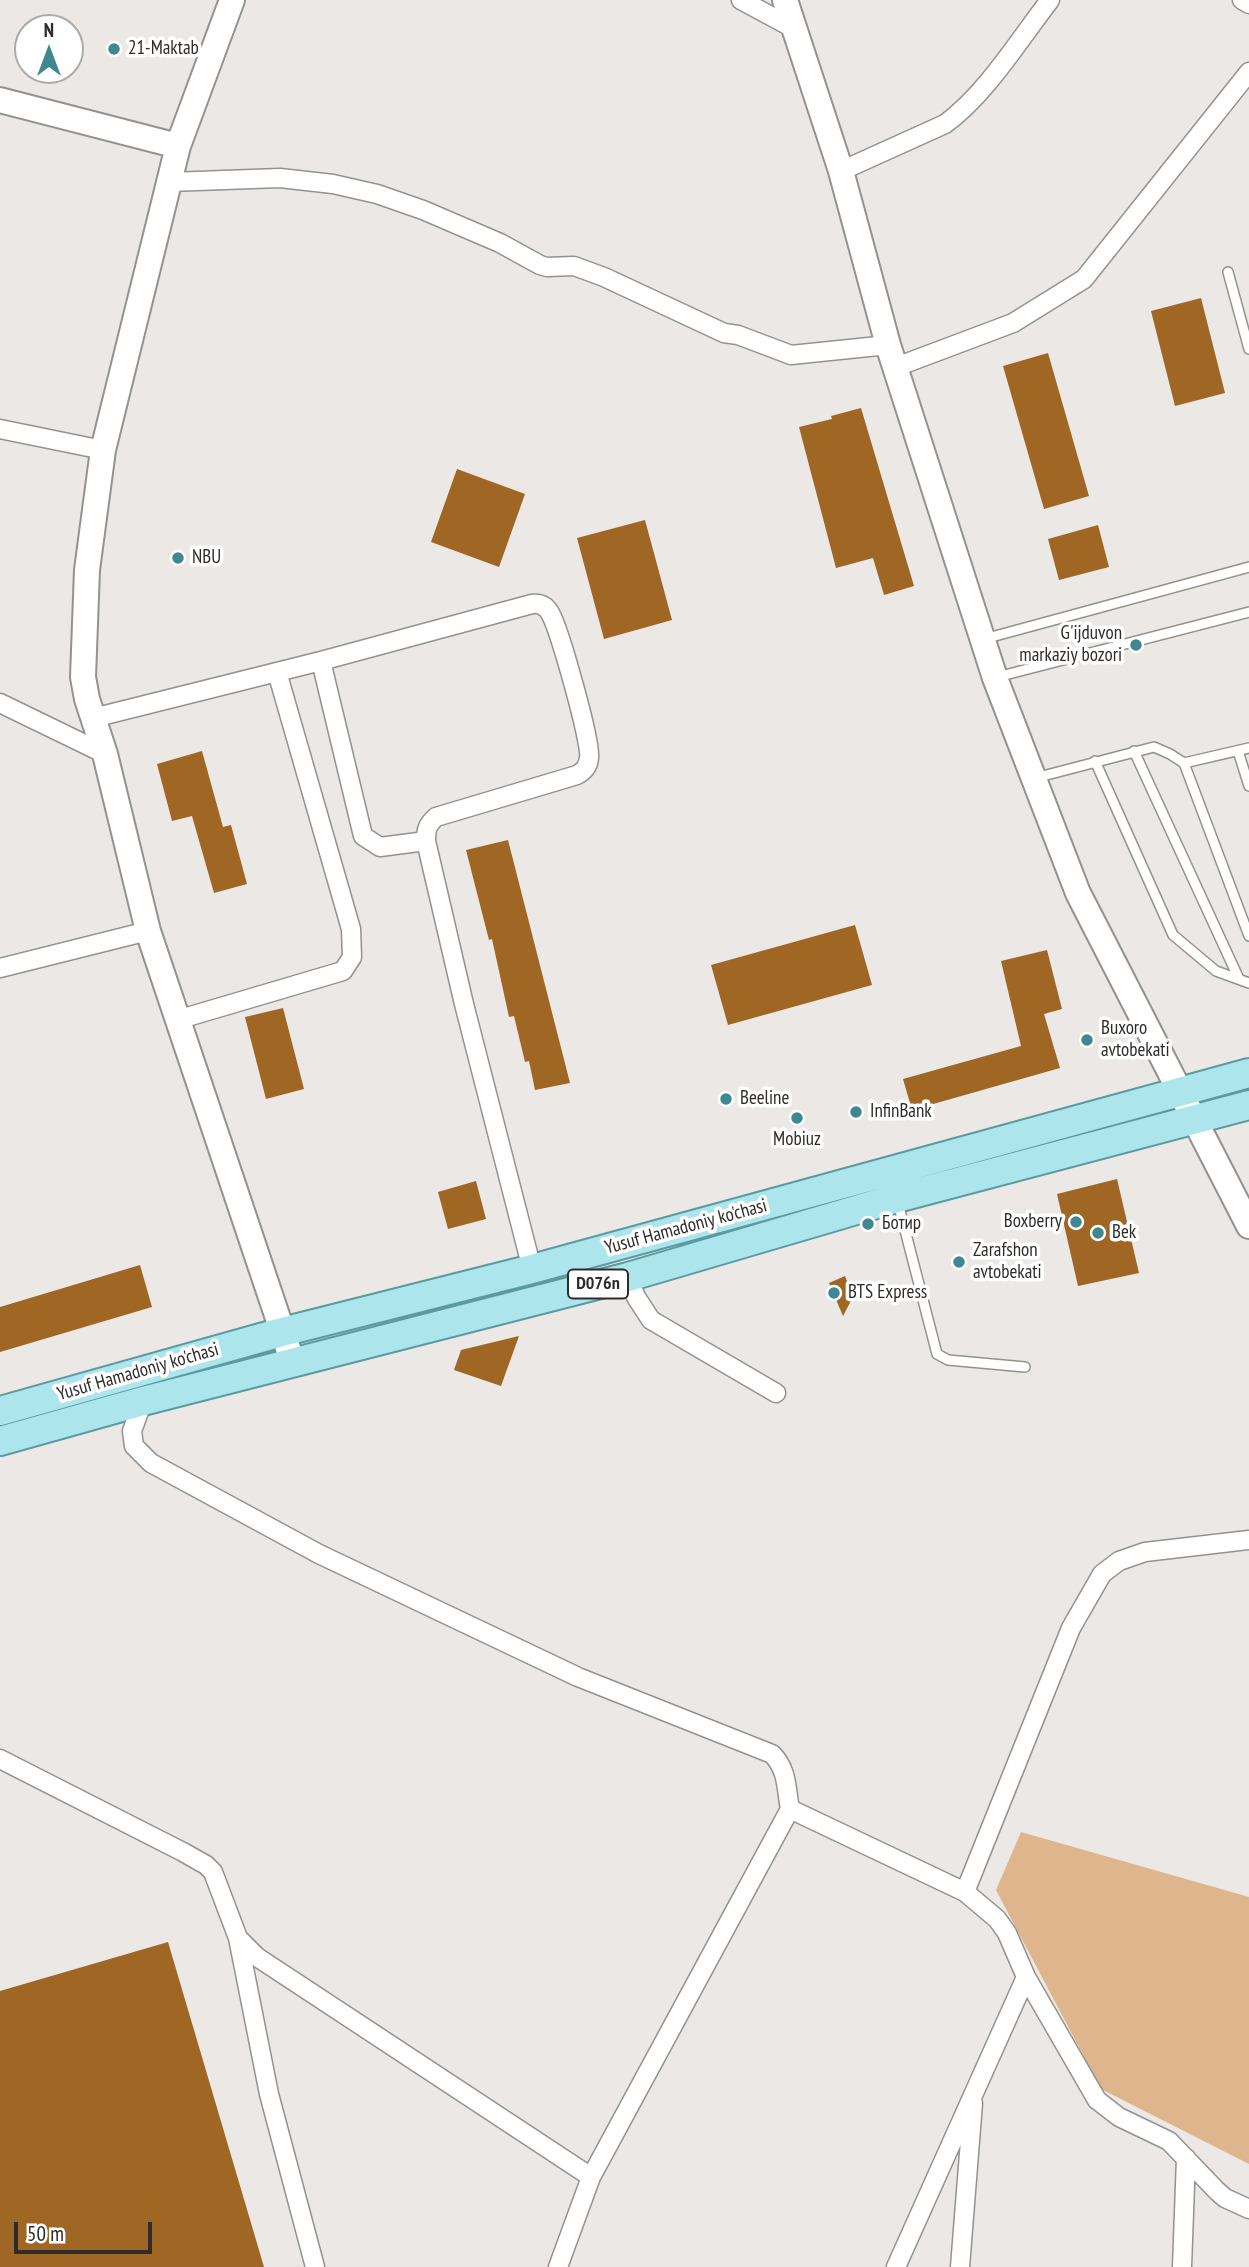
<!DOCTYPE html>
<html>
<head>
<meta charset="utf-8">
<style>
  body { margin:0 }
  #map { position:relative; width:1249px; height:2267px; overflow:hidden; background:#ebe8e6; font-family:"PT Sans Narrow",sans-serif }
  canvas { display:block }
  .north { position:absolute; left:14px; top:14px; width:70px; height:70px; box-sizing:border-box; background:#fff; border:2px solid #ababaa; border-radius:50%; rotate:0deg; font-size:19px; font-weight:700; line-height:28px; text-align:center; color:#2d2c2b }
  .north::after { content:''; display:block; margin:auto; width:24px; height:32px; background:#40888f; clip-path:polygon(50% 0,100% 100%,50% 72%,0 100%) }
  .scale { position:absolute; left:14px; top:2222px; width:138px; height:32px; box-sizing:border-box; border:4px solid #2d2c2b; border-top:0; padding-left:9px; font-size:21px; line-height:24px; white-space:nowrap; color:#2d2c2b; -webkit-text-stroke:5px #fff; paint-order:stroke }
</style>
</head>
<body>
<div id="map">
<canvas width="1249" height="2267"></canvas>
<div class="north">N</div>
<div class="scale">50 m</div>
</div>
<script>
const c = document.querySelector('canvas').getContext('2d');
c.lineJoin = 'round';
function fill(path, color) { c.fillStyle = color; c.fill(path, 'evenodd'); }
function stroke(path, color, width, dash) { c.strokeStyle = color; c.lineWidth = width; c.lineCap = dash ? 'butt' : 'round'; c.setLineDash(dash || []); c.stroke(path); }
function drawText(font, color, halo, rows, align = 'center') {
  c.font = font + ' "PT Sans Narrow",sans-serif'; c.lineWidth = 7; c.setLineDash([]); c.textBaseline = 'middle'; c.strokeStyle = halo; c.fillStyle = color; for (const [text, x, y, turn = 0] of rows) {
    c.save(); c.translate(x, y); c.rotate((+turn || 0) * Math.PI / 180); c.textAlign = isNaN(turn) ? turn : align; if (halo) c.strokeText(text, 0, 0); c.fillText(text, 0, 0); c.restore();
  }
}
fill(new Path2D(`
  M 1021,1832 L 1249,1897 L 1249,2164 L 1101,2089 L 996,1890 Z`), '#deb58c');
fill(new Path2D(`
  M 1201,298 L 1225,393 L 1175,406 L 1151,311 Z
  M 1048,353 L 1089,496 L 1044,509 L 1003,366 Z
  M 861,408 L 914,586 L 884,595 L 873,558 L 836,568 L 799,427 L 832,419 L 831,416 Z
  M 457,469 L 525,494 L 499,567 L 431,542 Z
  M 645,520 L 672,620 L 604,639 L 577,538 Z
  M 1098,525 L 1109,567 L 1059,580 L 1048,539 Z
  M 202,751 L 223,827 L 231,825 L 247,884 L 214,893 L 192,816 L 172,821 L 157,764 Z
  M 508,840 L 570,1083 L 535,1090 L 529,1061 L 525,1062 L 514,1016 L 509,1017 L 492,939 L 489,940 L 466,850 Z
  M 855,925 L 872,985 L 728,1025 L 711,965 Z
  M 1047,950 L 1062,1009 L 1044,1014 L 1060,1068 L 912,1110 L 903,1079 L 1021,1046 L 1001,961 Z
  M 283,1008 L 304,1089 L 266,1099 L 245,1017 Z
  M 1117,1179 L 1139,1273 L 1078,1286 L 1057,1194 Z
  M 476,1181 L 486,1219 L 448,1229 L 438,1192 Z
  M 140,1265 L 152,1307 L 0,1352 L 0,1307 Z
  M 845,1276 L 853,1297 L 843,1316 L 829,1283 Z
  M 519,1336 L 501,1386 L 454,1370 L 461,1350 Z
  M 168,1942 L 264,2267 L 0,2267 L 0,1991 Z`), '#9f6624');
const lane = new Path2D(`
  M 1228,272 L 1249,349
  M 984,639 L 1249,567
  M 997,677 L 1249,612
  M 1134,751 L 1239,979
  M 1238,751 L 1249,786
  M 1095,761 L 1173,935 L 1216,971 L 1249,983
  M 1184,763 L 1249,936
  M 1035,778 L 1154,747 L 1170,754 L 1184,763 L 1249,748
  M 898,1203 L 937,1354 L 948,1360 L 1025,1367`);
const street = new Path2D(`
  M 741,0 L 793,28
  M 1242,0 L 1249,4
  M 841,171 L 945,124 C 986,94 1019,40 1050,0
  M 169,182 L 280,178 L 333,184 L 377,194 L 423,210 L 500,243 L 540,265 L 547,267 L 574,266 L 604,277 L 724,333 L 738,335 L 791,355 L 888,345
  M 896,367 L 1013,323 L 1084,279 L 1249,72
  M 0,429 L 103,450
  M 321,661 L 363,836 L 380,847 L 426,841
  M 0,703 L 105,754
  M 93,718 L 321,661 L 532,604 C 540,603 546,606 550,613 C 559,628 592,744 589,758 C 588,767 584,771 577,775 L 436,817 C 427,825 426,830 426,841 L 464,1004 L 532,1269
  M 0,968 L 148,931
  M 177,1020 L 343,971 L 352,957 L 351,929 L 277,672
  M 628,1277 L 636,1297 L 651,1320 L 776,1393
  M 143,1401 L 132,1431 L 134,1446 L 151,1463 L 319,1554 L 578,1677 L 772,1754 C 788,1770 786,1789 790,1809 L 965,1892 L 997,1919 L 1007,1933 L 1026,1977 L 1097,2100 L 1119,2117 L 1169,2141 L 1217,2191 L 1225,2198 L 1249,2209
  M 0,1759 L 183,1852 L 206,1865 L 213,1872 L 238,1938 L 257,1957 L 591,2177
  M 965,1892 L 1071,1628 L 1102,1574 L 1119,1561 L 1145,1552 L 1249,1540
  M 238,1938 L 269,2094 L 315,2267
  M 558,2267 L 591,2177 L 790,1809
  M 896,2267 L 1026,1977
  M 960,2267 L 973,2103
  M 1182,2267 L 1186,2158`);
const secondary = new Path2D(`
  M 232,0 L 178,146 L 103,450 L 87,570 L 83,677 L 87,699 L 105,754 L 148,931 L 293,1363
  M 785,0 L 841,171 L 888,345 L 995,678 L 1078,893 L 1249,1226
  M 0,100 L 178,146`);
const primary = new Path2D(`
  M 0,1411 L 282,1332 L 532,1269 L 1249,1073
  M 0,1441 L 143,1401 L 628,1277 L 897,1198 L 1249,1105`);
stroke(lane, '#94928f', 12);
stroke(street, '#94928f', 21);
stroke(secondary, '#94928f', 28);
stroke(primary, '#5c9aa1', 32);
stroke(lane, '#fff', 9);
stroke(street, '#fff', 18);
stroke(secondary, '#fff', 24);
stroke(primary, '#ace6ec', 28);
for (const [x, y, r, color] of [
  [114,49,7,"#40888f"],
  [178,558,7,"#40888f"],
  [1136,645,7,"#40888f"],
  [1087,1040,7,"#40888f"],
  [726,1099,7,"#40888f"],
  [856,1112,7,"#40888f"],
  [797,1118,7,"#40888f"],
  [1076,1222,7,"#40888f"],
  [868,1224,7,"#40888f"],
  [1098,1233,7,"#40888f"],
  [959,1262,7,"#40888f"],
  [834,1293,7,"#40888f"]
]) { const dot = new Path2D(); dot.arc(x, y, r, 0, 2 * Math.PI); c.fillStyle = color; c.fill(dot); stroke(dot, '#fff', 2.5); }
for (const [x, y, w] of [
  [598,1284,60]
]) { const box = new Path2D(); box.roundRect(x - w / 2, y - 14.5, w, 29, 5); c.fillStyle = '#fff'; c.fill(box); stroke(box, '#2d2c2b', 2); }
drawText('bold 18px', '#2d2c2b', null, [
  ["D076n",598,1284]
]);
drawText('19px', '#2d2c2b', '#fff', [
  ["21-Maktab",128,49],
  ["NBU",192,558],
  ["G'ijduvon",1122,634,"right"],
  ["markaziy bozori",1122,656,"right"],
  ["Buxoro",1101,1029],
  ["avtobekati",1101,1051],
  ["Beeline",740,1099],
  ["InfinBank",870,1112],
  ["Mobiuz",797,1140,"center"],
  ["Boxberry",1062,1222,"right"],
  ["Ботир",882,1224],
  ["Bek",1112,1233],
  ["Zarafshon",973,1251],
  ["avtobekati",973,1273],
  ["BTS Express",848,1293]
], 'left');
drawText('19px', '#2d2c2b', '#fff', [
  ["Yusuf Hamadoniy ko'chasi",686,1227,-15],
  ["Yusuf Hamadoniy ko'chasi",138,1372,-16]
]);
</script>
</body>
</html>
